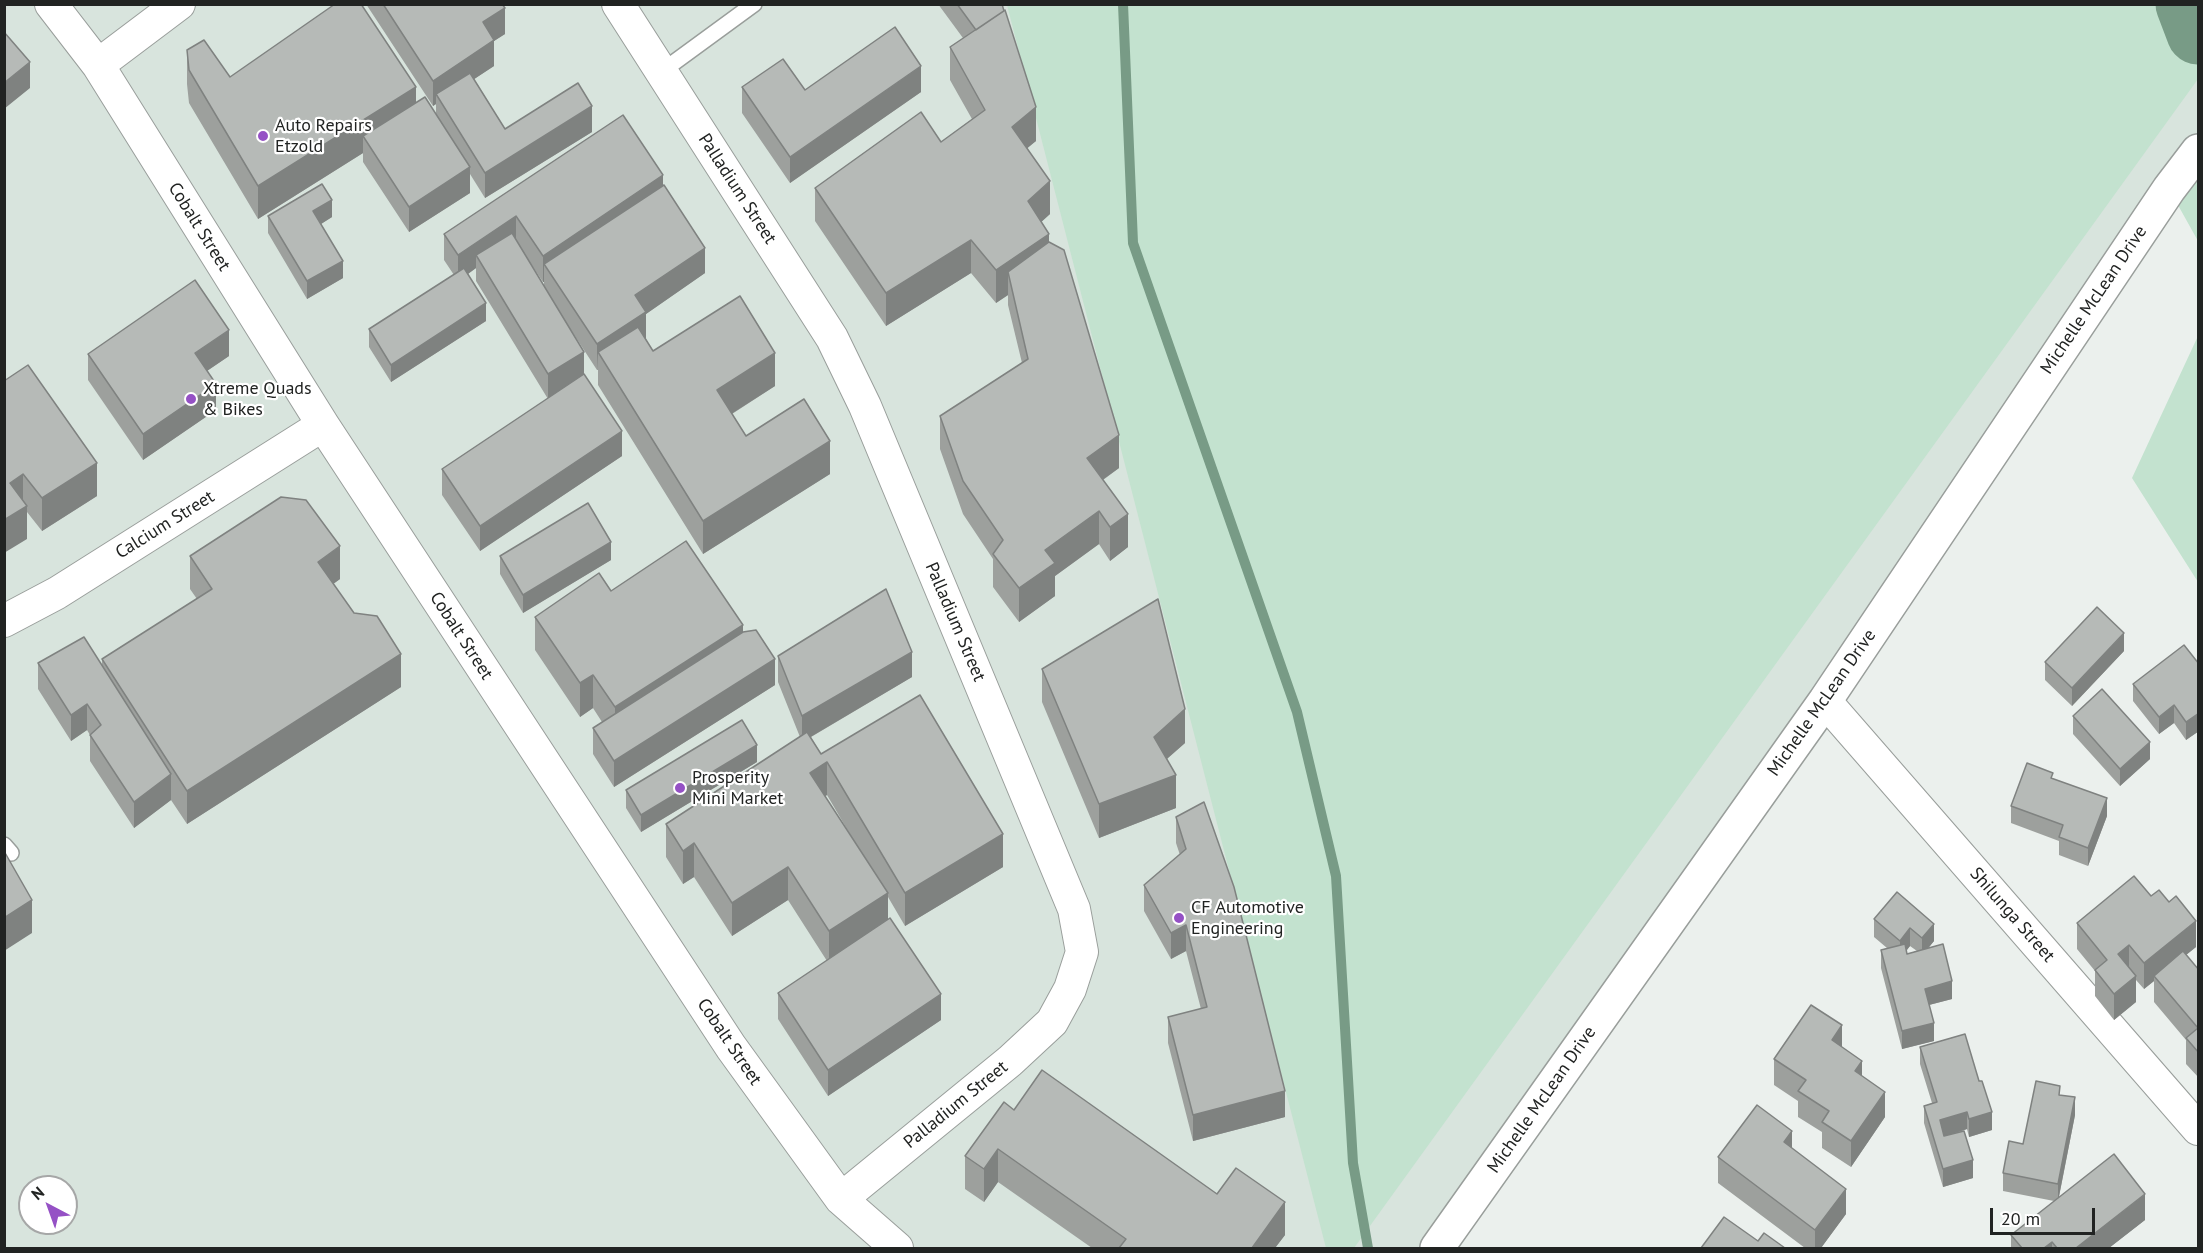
<!DOCTYPE html>
<html>
<head>
<meta charset="utf-8">
<style>
  body { margin:0 }
  #map { position:relative; width:2203px; height:1253px; overflow:hidden; background:#ebf0ed; font-family:"PT Sans",sans-serif }
  canvas { display:block }
  .frame { position:absolute; inset:0; border:6px solid #212322; pointer-events:none }
  .north { position:absolute; left:18px; top:1175px; width:60px; height:60px; box-sizing:border-box; background:#fff; border:2px solid #a6a7a7; border-radius:50%; rotate:319deg; font-size:16px; font-weight:700; line-height:24px; text-align:center; color:#212322 }
  .north::after { content:''; display:block; margin:auto; width:21px; height:27px; background:#9551c5; clip-path:polygon(50% 0,100% 100%,50% 72%,0 100%) }
  .scale { position:absolute; left:1990px; top:1208px; width:105px; height:27px; box-sizing:border-box; border:3px solid #212322; border-top:0; padding-left:8px; font-size:18px; line-height:21px; white-space:nowrap; color:#212322; -webkit-text-stroke:4px #fff; paint-order:stroke }
</style>
</head>
<body>
<div id="map">
<canvas width="2203" height="1253"></canvas>
<div class="frame"></div>
<div class="north">N</div>
<div class="scale">20 m</div>
</div>
<script>
const c = document.querySelector('canvas').getContext('2d');
c.lineJoin = 'round';
function fill(path, color) { c.fillStyle = color; c.fill(path, 'evenodd'); }
function stroke(path, color, width, dash) { c.strokeStyle = color; c.lineWidth = width; c.lineCap = dash ? 'butt' : 'round'; c.setLineDash(dash || []); c.stroke(path); }
function drawText(font, color, halo, rows, align = 'center') {
  c.font = font + ' "PT Sans",sans-serif'; c.lineWidth = 4.5; c.setLineDash([]); c.textBaseline = 'middle'; c.strokeStyle = halo; c.fillStyle = color; for (const [text, x, y, turn = 0] of rows) {
    c.save(); c.translate(x, y); c.rotate((+turn || 0) * Math.PI / 180); c.textAlign = isNaN(turn) ? turn : align; if (halo) c.strokeText(text, 0, 0); c.fillText(text, 0, 0); c.restore();
  }
}
fill(new Path2D(`
  M 5,5 L 2198,5 L 2198,165 L 1437,1248 L 5,1248 ZM 30,1187 L 66,1187 L 66,1223 L 30,1223 Z`), '#d8e4dd');
fill(new Path2D(`
  M 1007,5 L 2198,5 L 2198,79 L 1354,1248 L 1326,1248 Z
  M 2198,151 L 2198,241 L 2169,189 Z
  M 2198,336 L 2198,582 L 2132,478 Z`), '#c3e2cf');
stroke(new Path2D(`
  M 1123,4 L 1133,243 L 1297,712 L 1336,876 L 1353,1163 L 1368,1248`), '#789b86', 10);
stroke(new Path2D(`
  M 2187,4 L 2198,33`), '#789b86', 63);
const lane = new Path2D(`
  M 661,72 L 754,4
  M 4,845 L 11,853`);
const street = new Path2D(`
  M 51,4 L 98,65 L 323,425 L 731,1047 L 841,1199 L 897,1248
  M 618,4 L 832,338 L 865,406 L 1074,909 L 1082,952 L 1070,989 L 1052,1022 L 1010,1061 L 841,1199
  M 98,65 L 179,4
  M 4,621 L 57,593 L 323,425
  M 1825,701 L 2198,1129`);
const secondary = new Path2D(`
  M 1437,1248 L 1825,701 L 2169,189 L 2198,151`);
stroke(lane, '#999e9b', 18);
stroke(street, '#999e9b', 34);
stroke(secondary, '#999e9b', 36);
stroke(lane, '#fff', 15);
stroke(street, '#fff', 32);
stroke(secondary, '#fff', 33);
fill(new Path2D(`
  M 366,4 L 502,4 L 505,34 L 494,41 L 494,66 L 474,79 L 505,129 L 592,132 L 485,198 L 470,174 L 470,193 L 409,232 L 363,162 L 363,153 L 258,219 L 189,103 L 187,84 L 187,50 L 230,77 L 416,102 L 436,115 L 436,104 L 433,106 Z
  M 938,4 L 1002,4 L 1036,141 L 1026,148 L 1050,214 L 1041,222 L 1049,242 L 1119,468 L 1103,480 L 1128,547 L 1110,561 L 1099,544 L 1055,576 L 1055,596 L 1019,622 L 993,587 L 993,559 L 963,514 L 940,449 L 940,416 L 1022,363 L 1008,305 L 1008,295 L 996,303 L 971,273 L 886,326 L 815,221 L 815,188 L 941,142 L 972,119 L 950,80 L 950,47 L 963,38 Z
  M 742,87 L 805,90 L 921,92 L 790,183 L 742,113 Z
  M 623,115 L 663,185 L 705,273 L 646,314 L 645,338 L 653,351 L 775,386 L 732,414 L 746,436 L 830,474 L 703,554 L 598,385 L 598,370 L 597,370 L 571,330 L 584,375 L 622,456 L 480,551 L 442,495 L 442,469 L 548,399 L 476,281 L 476,268 L 468,274 L 486,321 L 391,382 L 369,347 L 369,329 L 454,275 L 444,260 L 444,234 ZM 531,264 L 543,282 L 544,282 L 544,286 Z
  M 268,216 L 332,217 L 321,224 L 343,278 L 307,299 L 268,233 Z
  M 88,354 L 229,356 L 207,371 L 216,410 L 143,460 L 88,380 Z
  M 4,381 L 97,496 L 42,531 L 27,512 L 27,539 Z
  M 190,556 L 340,579 L 333,584 L 401,687 L 187,824 L 171,800 L 134,828 L 90,761 L 90,735 L 87,730 L 71,741 L 38,689 L 38,663 L 102,666 L 102,659 L 197,599 L 190,589 Z
  M 500,556 L 611,560 L 523,613 L 500,574 Z
  M 611,591 L 743,632 L 775,685 L 614,787 L 593,754 L 593,728 L 602,722 L 593,708 L 580,717 L 535,650 L 535,617 Z
  M 2124,651 L 2072,706 L 2045,680 L 2045,662 Z
  M 778,656 L 912,677 L 811,737 L 821,754 L 1003,867 L 905,926 L 888,897 L 888,920 L 941,1020 L 828,1096 L 778,1019 L 778,993 L 827,961 L 788,900 L 732,936 L 694,877 L 683,884 L 666,857 L 666,824 L 800,737 L 778,682 ZM 827,795 L 851,836 L 825,796 Z
  M 2199,664 L 2199,731 L 2186,740 L 2174,723 L 2159,734 L 2133,701 L 2133,684 Z
  M 1042,669 L 1185,743 L 1167,759 L 1176,808 L 1099,838 L 1042,702 Z
  M 2073,716 L 2150,759 L 2120,786 L 2073,734 Z
  M 757,762 L 641,832 L 626,808 L 626,790 Z
  M 2053,779 L 2107,816 L 2088,866 L 2059,855 L 2059,841 L 2011,823 L 2011,806 Z
  M 1176,817 L 1285,1117 L 1193,1141 L 1168,1043 L 1168,1017 L 1201,1009 L 1186,951 L 1171,959 L 1144,911 L 1144,885 L 1180,855 L 1176,843 Z
  M 1897,892 L 1934,941 L 1928,948 L 1952,999 L 1929,1005 L 1934,1041 L 1902,1049 L 1881,968 L 1881,950 L 1887,948 L 1874,937 L 1874,919 ZM 1910,946 L 1917,951 L 1907,954 L 1906,951 Z
  M 2151,896 L 2196,947 L 2186,955 L 2199,970 L 2199,1078 L 2186,1064 L 2186,1040 L 2154,1002 L 2154,981 L 2144,989 L 2136,980 L 2136,1002 L 2114,1020 L 2095,996 L 2095,971 L 2077,949 L 2077,923 Z
  M 1842,1047 L 1862,1076 L 1885,1117 L 1851,1167 L 1822,1148 L 1822,1132 L 1798,1117 L 1798,1101 L 1774,1085 L 1774,1059 Z
  M 1920,1047 L 1992,1130 L 1969,1137 L 1967,1129 L 1957,1133 L 1973,1178 L 1943,1187 L 1924,1123 L 1924,1106 L 1932,1103 L 1920,1064 Z
  M 2060,1095 L 2075,1115 L 2059,1197 L 2145,1220 L 2109,1248 L 2011,1248 L 2011,1235 L 2054,1201 L 2003,1191 L 2003,1173 L 2023,1144 Z
  M 1014,1110 L 1217,1194 L 1285,1235 L 1275,1248 L 1092,1248 L 998,1182 L 984,1202 L 965,1189 L 965,1156 Z
  M 1792,1148 L 1846,1214 L 1821,1248 L 1805,1248 L 1718,1183 L 1718,1157 Z`), '#9da09d');
fill(new Path2D(`
  M 505,8 L 505,34 L 494,41 L 494,66 L 441,101 L 436,94 L 436,104 L 433,106 L 433,81 L 483,22 Z
  M 30,62 L 30,88 L 4,109 L 4,83 Z
  M 921,66 L 921,92 L 790,183 L 790,157 Z
  M 416,87 L 416,120 L 363,136 L 363,153 L 258,219 L 258,186 Z
  M 592,106 L 592,132 L 485,198 L 485,173 Z
  M 1036,107 L 1036,141 L 1012,161 L 1012,127 Z
  M 470,167 L 470,193 L 409,232 L 409,207 Z
  M 663,175 L 663,201 L 544,264 L 544,282 L 543,282 L 543,256 Z
  M 1050,181 L 1050,214 L 1028,234 L 1028,201 Z
  M 332,200 L 332,217 L 313,229 L 313,211 Z
  M 516,216 L 516,242 L 476,255 L 476,268 L 458,281 L 458,255 Z
  M 1049,234 L 1049,267 L 1008,272 L 1008,295 L 996,303 L 996,270 Z
  M 971,240 L 971,273 L 886,326 L 886,293 Z
  M 705,248 L 705,273 L 646,314 L 646,338 L 606,364 L 598,352 L 597,370 L 597,344 L 635,295 Z
  M 343,261 L 343,278 L 307,299 L 307,281 Z
  M 486,303 L 486,321 L 391,382 L 391,365 Z
  M 229,330 L 229,356 L 195,379 L 195,353 Z
  M 584,352 L 584,378 L 548,399 L 548,374 Z
  M 775,353 L 775,386 L 717,423 L 717,390 Z
  M 216,384 L 216,410 L 143,460 L 143,434 Z
  M 622,431 L 622,456 L 480,551 L 480,526 Z
  M 1119,435 L 1119,468 L 1087,491 L 1087,458 Z
  M 830,441 L 830,474 L 703,554 L 703,521 Z
  M 97,463 L 97,496 L 42,531 L 42,498 Z
  M 23,474 L 23,507 L 10,483 Z
  M 27,506 L 27,539 L 4,553 L 4,520 Z
  M 1099,511 L 1099,544 L 1055,576 L 1055,596 L 1019,622 L 1019,588 L 1045,550 Z
  M 1128,514 L 1128,547 L 1110,561 L 1110,527 Z
  M 611,542 L 611,560 L 523,613 L 523,595 Z
  M 340,546 L 340,579 L 318,595 L 318,562 Z
  M 743,625 L 743,658 L 615,740 L 615,707 Z
  M 2124,633 L 2124,651 L 2072,706 L 2072,688 Z
  M 912,652 L 912,677 L 802,742 L 802,716 Z
  M 401,654 L 401,687 L 187,824 L 187,791 Z
  M 775,659 L 775,685 L 614,787 L 614,761 Z
  M 593,675 L 593,708 L 580,717 L 580,683 Z
  M 87,704 L 87,730 L 71,741 L 71,715 Z
  M 2174,705 L 2174,723 L 2159,734 L 2159,717 Z
  M 1185,709 L 1185,743 L 1154,770 L 1154,737 Z
  M 2199,713 L 2199,731 L 2186,740 L 2186,722 Z
  M 2150,742 L 2150,759 L 2120,786 L 2120,769 Z
  M 757,745 L 757,762 L 641,832 L 641,815 Z
  M 827,762 L 827,795 L 810,806 L 810,773 Z
  M 171,774 L 171,800 L 134,828 L 134,802 Z
  M 1176,775 L 1176,808 L 1099,838 L 1099,804 Z
  M 2107,798 L 2107,816 L 2088,866 L 2088,848 Z
  M 1003,834 L 1003,867 L 905,926 L 905,893 Z
  M 694,843 L 694,877 L 683,884 L 683,851 Z
  M 788,867 L 788,900 L 732,936 L 732,903 Z
  M 888,893 L 888,926 L 829,964 L 829,931 Z
  M 32,900 L 32,933 L 4,951 L 4,918 Z
  M 2196,921 L 2196,947 L 2156,979 L 2154,976 L 2154,981 L 2144,989 L 2144,963 Z
  M 1934,924 L 1934,941 L 1922,956 L 1922,938 Z
  M 1186,925 L 1186,951 L 1171,959 L 1171,933 Z
  M 1910,928 L 1910,946 L 1900,959 L 1900,941 Z
  M 2129,945 L 2129,970 L 2118,954 Z
  M 2136,976 L 2136,1002 L 2114,1020 L 2114,994 Z
  M 1952,981 L 1952,999 L 1925,1006 L 1925,989 Z
  M 941,994 L 941,1020 L 828,1096 L 828,1070 Z
  M 1934,1023 L 1934,1041 L 1902,1049 L 1902,1031 Z
  M 1842,1025 L 1842,1051 L 1832,1040 Z
  M 1862,1061 L 1862,1086 L 1855,1071 Z
  M 1285,1091 L 1285,1117 L 1193,1141 L 1193,1115 Z
  M 1885,1092 L 1885,1117 L 1851,1167 L 1851,1141 Z
  M 2075,1097 L 2075,1115 L 2058,1201 L 2058,1184 Z
  M 1967,1112 L 1967,1129 L 1940,1138 L 1940,1120 Z
  M 1992,1112 L 1992,1130 L 1969,1137 L 1969,1119 Z
  M 1792,1131 L 1792,1157 L 1784,1142 Z
  M 998,1149 L 998,1182 L 984,1202 L 984,1169 Z
  M 1973,1160 L 1973,1178 L 1943,1187 L 1943,1169 Z
  M 1846,1189 L 1846,1214 L 1821,1248 L 1815,1248 L 1815,1230 Z
  M 2145,1194 L 2145,1220 L 2109,1248 L 2076,1248 Z
  M 1285,1202 L 1285,1235 L 1275,1248 L 1252,1248 Z
  M 2052,1242 L 2052,1248 L 2044,1248 Z`), '#7f8280');
const building = new Path2D(`
  M 335,4 L 361,4 L 416,87 L 258,186 L 189,70 L 187,50 L 204,40 L 230,77 Z
  M 383,4 L 502,4 L 505,8 L 483,22 L 494,40 L 433,81 Z
  M 957,4 L 1002,4 L 1004,11 L 976,30 Z
  M 1005,10 L 1036,107 L 1012,127 L 1050,181 L 1028,201 L 1049,234 L 996,270 L 971,240 L 886,293 L 815,188 L 921,112 L 941,142 L 985,110 L 950,47 Z
  M 895,27 L 921,66 L 790,157 L 742,87 L 783,59 L 805,90 Z
  M 4,32 L 30,62 L 4,83 Z
  M 470,73 L 505,129 L 578,83 L 592,106 L 485,173 L 436,94 Z
  M 425,97 L 470,167 L 409,207 L 363,136 Z
  M 623,115 L 663,175 L 543,256 L 516,216 L 458,255 L 444,234 Z
  M 322,184 L 332,200 L 313,211 L 343,261 L 307,281 L 268,216 Z
  M 664,185 L 705,248 L 635,295 L 646,312 L 597,344 L 544,264 Z
  M 512,233 L 584,352 L 548,374 L 476,255 Z
  M 1049,242 L 1064,250 L 1119,435 L 1087,458 L 1128,514 L 1110,527 L 1099,511 L 1045,550 L 1055,563 L 1019,588 L 993,554 L 1003,540 L 963,481 L 940,416 L 1028,359 L 1008,272 Z
  M 464,268 L 486,303 L 391,365 L 369,329 Z
  M 195,280 L 229,330 L 195,353 L 216,384 L 143,434 L 88,354 Z
  M 740,296 L 775,353 L 717,390 L 746,436 L 804,399 L 830,441 L 703,521 L 598,352 L 638,327 L 653,351 Z
  M 28,365 L 97,463 L 42,498 L 23,474 L 10,483 L 27,506 L 4,520 L 4,381 Z
  M 584,374 L 622,431 L 480,526 L 442,469 Z
  M 281,497 L 306,500 L 340,546 L 318,562 L 354,613 L 377,616 L 401,654 L 187,791 L 102,659 L 212,589 L 190,556 Z
  M 588,503 L 611,542 L 523,595 L 500,556 Z
  M 686,541 L 743,625 L 615,707 L 593,675 L 580,683 L 535,617 L 599,573 L 611,591 Z
  M 886,589 L 912,652 L 802,716 L 778,656 Z
  M 1158,599 L 1185,709 L 1154,737 L 1176,775 L 1099,804 L 1042,669 Z
  M 2097,607 L 2124,633 L 2072,688 L 2045,662 Z
  M 756,630 L 775,659 L 614,761 L 593,728 L 743,632 Z
  M 84,637 L 171,774 L 134,802 L 90,735 L 101,725 L 87,704 L 71,715 L 38,663 Z
  M 2184,645 L 2199,664 L 2199,713 L 2186,722 L 2174,705 L 2159,717 L 2133,684 Z
  M 2102,689 L 2150,742 L 2120,769 L 2073,716 Z
  M 920,695 L 1003,834 L 905,893 L 827,762 L 810,773 L 888,893 L 829,931 L 788,867 L 732,903 L 694,843 L 683,851 L 666,824 L 807,732 L 821,754 Z
  M 742,720 L 757,745 L 641,815 L 626,790 Z
  M 2027,763 L 2053,773 L 2051,778 L 2107,798 L 2088,848 L 2059,837 L 2063,825 L 2011,806 Z
  M 1204,802 L 1234,887 L 1285,1091 L 1193,1115 L 1168,1017 L 1207,1007 L 1186,925 L 1171,933 L 1144,885 L 1186,849 L 1176,817 Z
  M 4,851 L 32,900 L 4,918 Z
  M 2134,876 L 2151,896 L 2159,890 L 2169,902 L 2176,896 L 2196,921 L 2144,963 L 2129,945 L 2118,954 L 2136,976 L 2114,994 L 2095,970 L 2107,960 L 2077,923 Z
  M 1897,892 L 1934,924 L 1922,938 L 1910,928 L 1900,941 L 1874,919 Z
  M 890,918 L 941,994 L 828,1070 L 778,993 Z
  M 1905,944 L 1907,954 L 1943,944 L 1952,981 L 1925,989 L 1934,1023 L 1902,1031 L 1881,950 Z
  M 2183,951 L 2199,970 L 2199,1053 L 2186,1038 L 2198,1028 L 2154,976 Z
  M 1811,1005 L 1842,1025 L 1832,1040 L 1862,1061 L 1855,1071 L 1885,1092 L 1851,1141 L 1822,1122 L 1829,1111 L 1798,1091 L 1806,1080 L 1774,1059 Z
  M 1965,1034 L 1979,1081 L 1982,1081 L 1992,1112 L 1969,1119 L 1967,1112 L 1940,1120 L 1944,1136 L 1964,1131 L 1973,1160 L 1943,1169 L 1924,1106 L 1937,1102 L 1920,1047 Z
  M 1042,1070 L 1217,1194 L 1236,1168 L 1285,1202 L 1252,1248 L 1119,1248 L 1126,1239 L 998,1149 L 984,1169 L 965,1156 L 1004,1102 L 1014,1110 Z
  M 2036,1081 L 2060,1086 L 2059,1095 L 2075,1097 L 2058,1184 L 2003,1173 L 2009,1141 L 2023,1144 Z
  M 1757,1105 L 1792,1131 L 1784,1142 L 1846,1189 L 1815,1230 L 1718,1157 Z
  M 2114,1154 L 2145,1194 L 2076,1248 L 2057,1248 L 2052,1242 L 2044,1248 L 2022,1248 L 2011,1235 Z
  M 1724,1217 L 1758,1241 L 1764,1233 L 1785,1248 L 1701,1248 Z`);
fill(building, '#b6bab7');
stroke(building, '#7f8280', 1.5);
for (const [x, y, r, color] of [
  [263,136,6,"#9551c5"],
  [191,399,6,"#9551c5"],
  [680,788,6,"#9551c5"],
  [1179,918,6,"#9551c5"]
]) { const dot = new Path2D(); dot.arc(x, y, r, 0, 2 * Math.PI); c.fillStyle = color; c.fill(dot); stroke(dot, '#fff', 2); }
drawText('18px', '#212322', '#fff', [
  ["Auto Repairs",275,126],
  ["Etzold",275,147],
  ["Xtreme Quads",203,389],
  ["& Bikes",203,410],
  ["Prosperity",692,778],
  ["Mini Market",692,799],
  ["CF Automotive",1191,908],
  ["Engineering",1191,929]
], 'left');
drawText('18px', '#212322', '#fff', [
  ["Palladium Street",737,189,57],
  ["Cobalt Street",199,227,58],
  ["Michelle McLean Drive",2094,300,-56],
  ["Calcium Street",165,525,-32],
  ["Palladium Street",955,622,67],
  ["Cobalt Street",461,636,57],
  ["Michelle McLean Drive",1822,703,-55],
  ["Shilunga Street",2012,915,49],
  ["Cobalt Street",729,1042,56],
  ["Michelle McLean Drive",1542,1100,-55],
  ["Palladium Street",956,1105,-39]
]);
</script>
</body>
</html>
